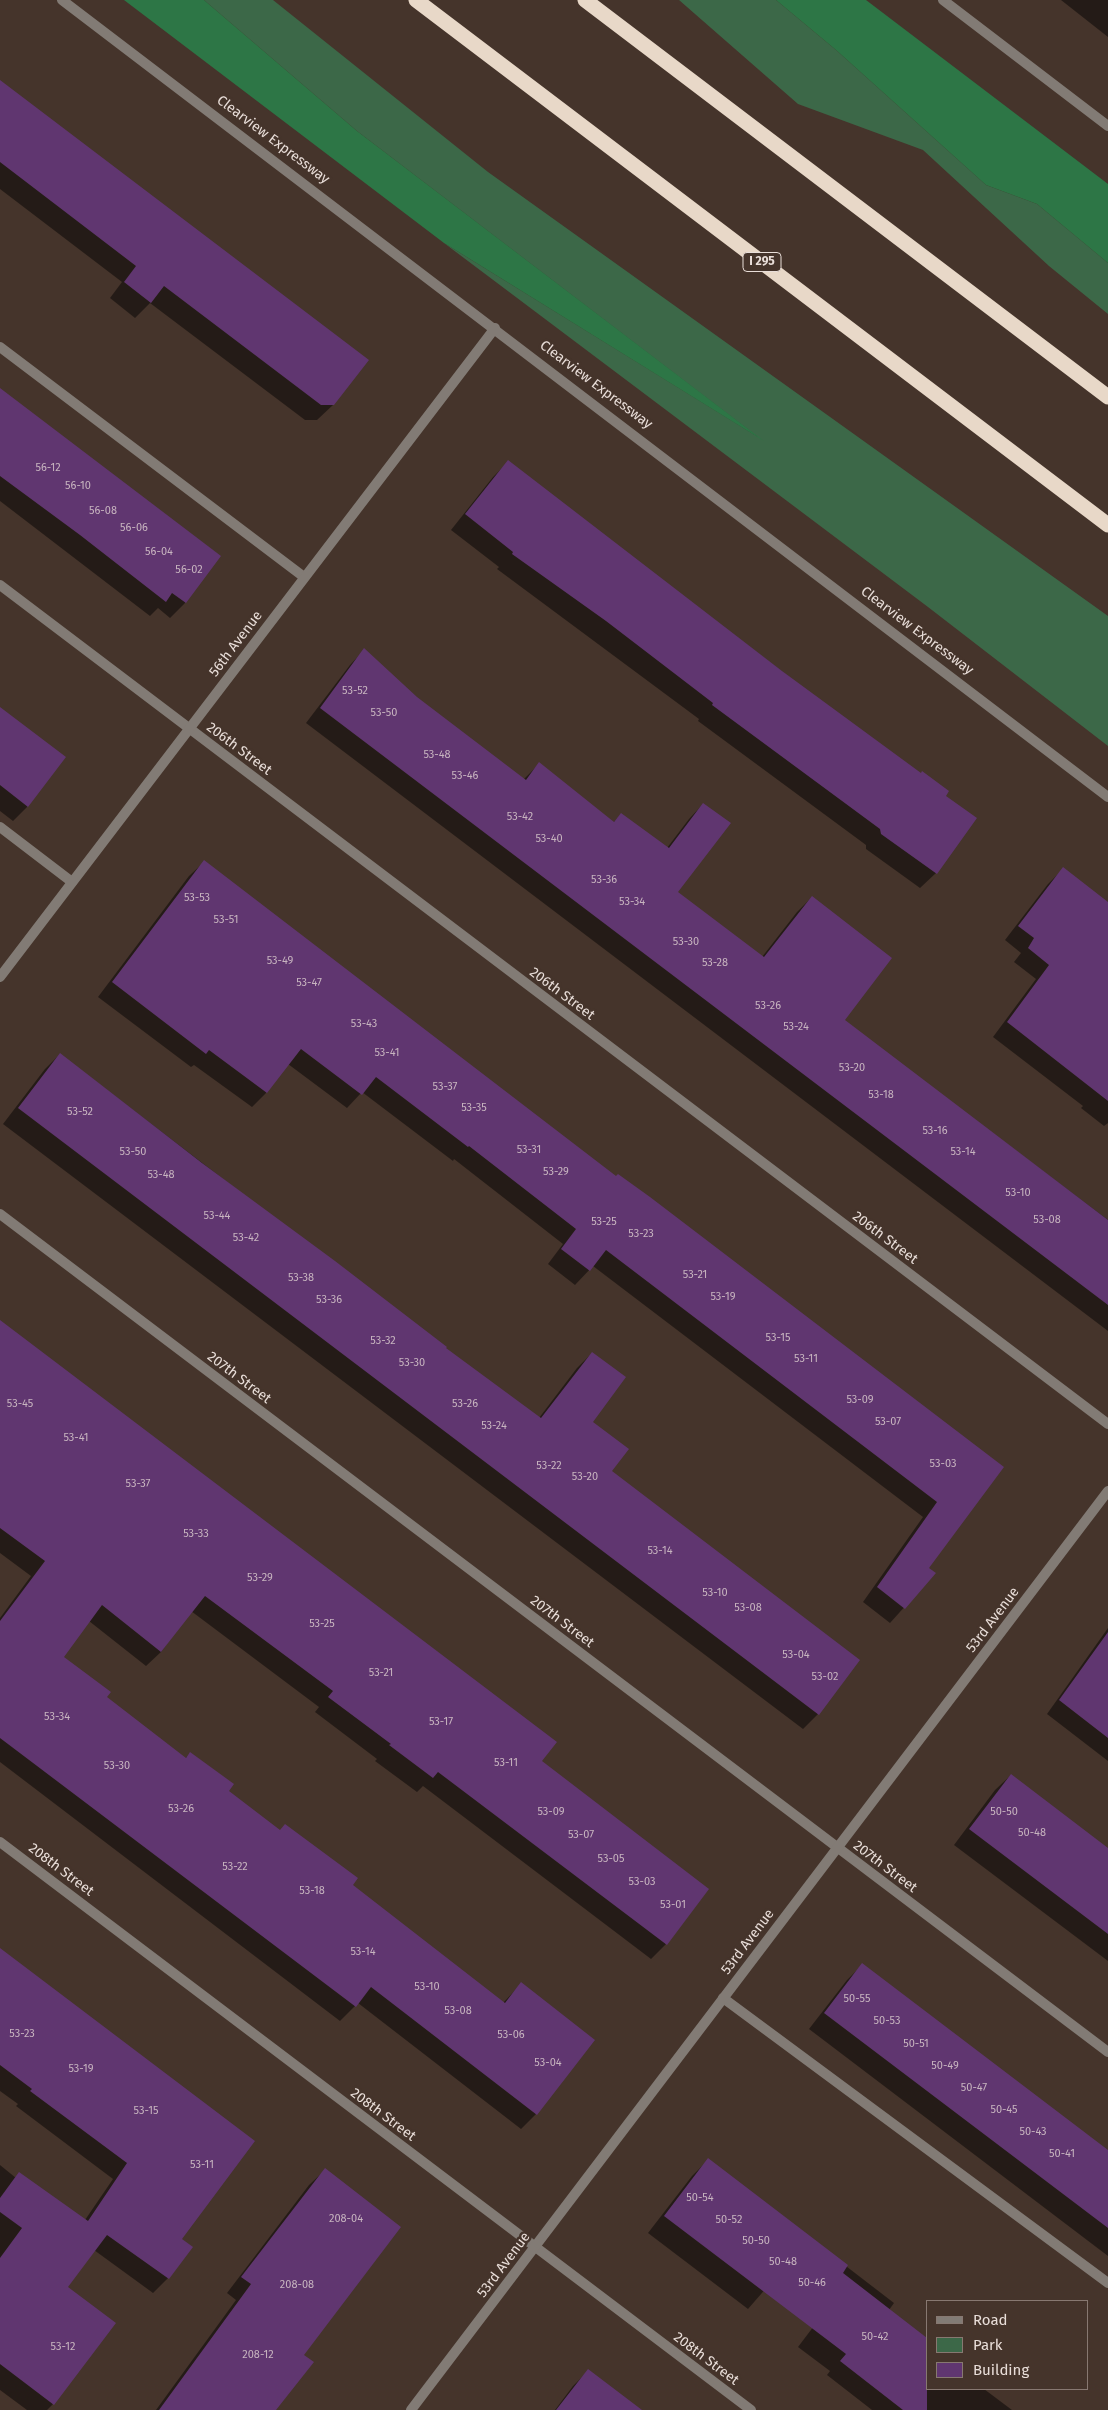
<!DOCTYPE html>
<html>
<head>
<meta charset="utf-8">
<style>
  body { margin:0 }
  #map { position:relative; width:1108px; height:2410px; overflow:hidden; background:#45342b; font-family:"Fira Sans",sans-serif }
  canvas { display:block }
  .legend { position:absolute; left:926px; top:2300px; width:162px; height:90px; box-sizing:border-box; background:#45342b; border:1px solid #877871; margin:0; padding:6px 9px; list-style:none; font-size:15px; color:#e9ded9 }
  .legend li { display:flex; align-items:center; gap:10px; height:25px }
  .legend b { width:25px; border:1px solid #877871 }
</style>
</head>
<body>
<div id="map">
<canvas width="1108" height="2410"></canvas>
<ul class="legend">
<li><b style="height:6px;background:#827b75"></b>Road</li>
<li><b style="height:14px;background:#3c6848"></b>Park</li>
<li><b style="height:14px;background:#603670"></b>Building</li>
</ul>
</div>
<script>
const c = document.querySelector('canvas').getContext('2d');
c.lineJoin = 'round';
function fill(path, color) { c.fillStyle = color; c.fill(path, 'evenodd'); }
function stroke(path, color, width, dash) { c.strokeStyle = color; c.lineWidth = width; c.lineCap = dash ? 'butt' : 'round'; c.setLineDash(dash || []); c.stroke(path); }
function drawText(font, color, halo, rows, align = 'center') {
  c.font = font + ' "Fira Sans",sans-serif'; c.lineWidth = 5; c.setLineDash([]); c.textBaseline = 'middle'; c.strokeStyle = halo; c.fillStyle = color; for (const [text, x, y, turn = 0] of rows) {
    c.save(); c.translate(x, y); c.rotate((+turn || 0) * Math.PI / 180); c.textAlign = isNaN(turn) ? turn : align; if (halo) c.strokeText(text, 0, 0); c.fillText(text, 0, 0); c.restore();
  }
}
fill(new Path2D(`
  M 204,0 L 273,0 L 488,172 L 1108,616 L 1108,746 L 928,607 L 444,243 L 758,437 L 357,131 Z
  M 679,0 L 776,0 L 836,50 L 986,185 L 1037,204 L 1108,263 L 1108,314 L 1049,266 L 923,150 L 798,104 Z`), '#3c6848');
fill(new Path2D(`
  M 124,0 L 204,0 L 357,131 L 764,441 L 444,243 Z
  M 776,0 L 866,0 L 1108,184 L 1108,263 L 1037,204 L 986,185 L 836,50 Z`), '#2d7646');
fill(new Path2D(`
  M 1061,0 L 1108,0 L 1108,37 Z
  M 0,81 L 333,405 L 317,420 L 305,420 L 150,303 L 135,318 L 110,298 L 122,282 L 0,189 Z
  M 0,389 L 220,556 L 185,603 L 170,618 L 158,608 L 150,616 L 0,501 Z
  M 508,462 L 975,819 L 936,873 L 920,888 L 866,849 L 866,845 L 698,721 L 699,719 L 497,569 L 499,567 L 451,530 L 493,477 Z
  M 364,650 L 416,698 L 523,780 L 539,764 L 613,823 L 621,814 L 667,848 L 689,819 L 703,804 L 676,892 L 762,957 L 797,912 L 812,897 L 844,1021 L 1108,1220 L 1108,1331 L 306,723 L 350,665 Z
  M 0,709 L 28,806 L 13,821 L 0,811 Z
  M 204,862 L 616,1177 L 1003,1467 L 928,1568 L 935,1573 L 890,1623 L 863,1602 L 923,1517 L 593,1266 L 575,1285 L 548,1264 L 563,1244 L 454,1159 L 453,1161 L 362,1092 L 347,1108 L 288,1064 L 266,1093 L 252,1107 L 194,1065 L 191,1067 L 98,997 L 189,876 Z
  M 1063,869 L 1108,904 L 1108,1123 L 1104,1126 L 1081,1108 L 1083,1106 L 993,1037 L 1036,979 L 1014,962 L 1021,953 L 1005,940 L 1048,884 Z
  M 60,1054 L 444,1348 L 539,1418 L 577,1368 L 592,1353 L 591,1422 L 611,1471 L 818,1714 L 803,1729 L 3,1124 L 45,1069 Z
  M 0,1322 L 541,1762 L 666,1944 L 651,1959 L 423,1786 L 417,1792 L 375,1761 L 377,1759 L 315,1712 L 319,1707 L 191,1611 L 161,1652 L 146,1666 L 89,1621 L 62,1657 L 105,1698 L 185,1759 L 190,1753 L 227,1792 L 503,2003 L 521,1984 L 593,2040 L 536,2114 L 521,2129 L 358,2003 L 340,2021 L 0,1762 L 0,1618 L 31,1576 L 0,1553 Z
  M 1108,1628 L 1108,1761 L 1047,1714 Z
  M 1011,1775 L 1108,1849 L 1108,1961 L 954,1845 L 995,1790 Z
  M 0,1949 L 180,2239 L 191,2247 L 168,2278 L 153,2293 L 94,2250 L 66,2287 L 53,2404 L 47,2410 L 27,2410 L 0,2390 L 0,2165 L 16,2178 L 85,2220 L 113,2179 L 16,2106 L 18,2104 L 0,2091 Z
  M 862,1965 L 1108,2151 L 1108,2256 L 809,2029 L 847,1980 Z
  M 708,2160 L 894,2303 L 889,2310 L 927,2389 L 984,2389 L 1012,2410 L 872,2410 L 827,2375 L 830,2371 L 798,2347 L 823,2314 L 775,2278 L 748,2309 L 648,2233 L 692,2176 Z
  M 325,2170 L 303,2355 L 275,2410 L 156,2410 L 236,2300 L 227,2293 L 309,2185 Z
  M 588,2371 L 640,2410 L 555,2410 L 573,2386 Z`), '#0007');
fill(new Path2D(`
  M 0,80 L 369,360 L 334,405 L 321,405 L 164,286 L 151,303 L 124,282 L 136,266 L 0,162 Z
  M 0,388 L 221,556 L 186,603 L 172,593 L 166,602 L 80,535 L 0,476 Z
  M 508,460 L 782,671 L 921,773 L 922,771 L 949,791 L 946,796 L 977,818 L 937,874 L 881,834 L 880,829 L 712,705 L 713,703 L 606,621 L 512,554 L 513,552 L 465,514 Z
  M 364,648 L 417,697 L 526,780 L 539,762 L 614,822 L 621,813 L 669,848 L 703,803 L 731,823 L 678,892 L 764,957 L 812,896 L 892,958 L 845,1020 L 1108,1220 L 1108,1305 L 320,708 Z
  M 0,707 L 66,757 L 28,807 L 0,785 Z
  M 204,860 L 616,1176 L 618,1174 L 650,1197 L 1004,1467 L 929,1568 L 936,1573 L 905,1609 L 877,1587 L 937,1502 L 606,1250 L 590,1271 L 561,1249 L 576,1229 L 469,1146 L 468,1147 L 376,1077 L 362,1095 L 301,1049 L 267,1093 L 209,1050 L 206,1054 L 112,982 Z
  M 1063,867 L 1108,902 L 1108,1101 L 1007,1022 L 1049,965 L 1028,948 L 1034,938 L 1018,926 Z
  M 60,1053 L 202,1163 L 335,1261 L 447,1347 L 446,1348 L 541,1418 L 592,1352 L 626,1377 L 593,1422 L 629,1449 L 612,1471 L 860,1660 L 819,1715 L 18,1108 Z
  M 0,1320 L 557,1742 L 542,1761 L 709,1889 L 667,1945 L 438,1772 L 433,1778 L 389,1745 L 391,1744 L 328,1697 L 333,1691 L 205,1596 L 161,1652 L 102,1605 L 64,1657 L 111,1692 L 107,1697 L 186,1758 L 190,1752 L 234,1784 L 229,1791 L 280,1830 L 285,1824 L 358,1878 L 353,1885 L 505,2003 L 521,1982 L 595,2040 L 537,2115 L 371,1987 L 356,2007 L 0,1738 L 0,1621 L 45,1561 L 0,1528 Z
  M 1108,1632 L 1108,1738 L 1059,1700 Z
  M 1011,1774 L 1108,1848 L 1108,1934 L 969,1829 Z
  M 0,1948 L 255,2141 L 182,2239 L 193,2247 L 169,2279 L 107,2235 L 68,2287 L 116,2323 L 54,2405 L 0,2364 L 0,2258 L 22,2228 L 0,2212 L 0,2198 L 19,2172 L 88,2221 L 127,2163 L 30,2091 L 32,2089 L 0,2065 Z
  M 862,1963 L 1108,2150 L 1108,2228 L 824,2013 Z
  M 708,2158 L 848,2265 L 843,2273 L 927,2338 L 927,2410 L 903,2410 L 840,2361 L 846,2354 L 664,2216 Z
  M 325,2168 L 401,2227 L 304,2355 L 314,2362 L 276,2410 L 159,2410 L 251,2284 L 241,2277 Z
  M 588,2369 L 642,2410 L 556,2410 Z`), '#603670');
stroke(new Path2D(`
  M 0,347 L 304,577
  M 0,827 L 72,882
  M 723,1998 L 1108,2283`), '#827b75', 10);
stroke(new Path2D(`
  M 0,585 L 1108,1424
  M 0,1214 L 1108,2052
  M 0,1842 L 751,2410`), '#827b75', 10);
stroke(new Path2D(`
  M 62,0 L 1108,797
  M 943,0 L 1108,126
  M 0,977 L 495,328
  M 411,2410 L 1108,1491`), '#827b75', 10);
stroke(new Path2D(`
  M 416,0 L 1108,525
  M 585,0 L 1108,397`), '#e8d8c8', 15);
drawText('11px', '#c7b4bf', null, [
  ["56-12",48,468],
  ["56-10",78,486],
  ["56-08",103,511],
  ["56-06",134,528],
  ["56-04",159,552],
  ["56-02",189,570],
  ["53-52",355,691],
  ["53-50",384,713],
  ["53-48",437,755],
  ["53-46",465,776],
  ["53-42",520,817],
  ["53-40",549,839],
  ["53-36",604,880],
  ["53-53",197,898],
  ["53-34",632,902],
  ["53-51",226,920],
  ["53-30",686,942],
  ["53-49",280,961],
  ["53-28",715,963],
  ["53-47",309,983],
  ["53-26",768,1006],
  ["53-43",364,1024],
  ["53-24",796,1027],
  ["53-41",387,1053],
  ["53-20",852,1068],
  ["53-37",445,1087],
  ["53-18",881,1095],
  ["53-35",474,1108],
  ["53-52",80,1112],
  ["53-16",935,1131],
  ["53-31",529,1150],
  ["53-50",133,1152],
  ["53-14",963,1152],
  ["53-29",556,1172],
  ["53-48",161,1175],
  ["53-10",1018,1193],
  ["53-44",217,1216],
  ["53-08",1047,1220],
  ["53-25",604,1222],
  ["53-23",641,1234],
  ["53-42",246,1238],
  ["53-21",695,1275],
  ["53-38",301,1278],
  ["53-19",723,1297],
  ["53-36",329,1300],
  ["53-15",778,1338],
  ["53-32",383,1341],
  ["53-11",806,1359],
  ["53-30",412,1363],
  ["53-09",860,1400],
  ["53-45",20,1404],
  ["53-26",465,1404],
  ["53-07",888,1422],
  ["53-24",494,1426],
  ["53-41",76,1438],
  ["53-03",943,1464],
  ["53-22",549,1466],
  ["53-20",585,1477],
  ["53-37",138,1484],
  ["53-33",196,1534],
  ["53-14",660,1551],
  ["53-29",260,1578],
  ["53-10",715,1593],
  ["53-08",748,1608],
  ["53-25",322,1624],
  ["53-04",796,1655],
  ["53-21",381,1673],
  ["53-02",825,1677],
  ["53-34",57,1717],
  ["53-17",441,1722],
  ["53-11",506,1763],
  ["53-30",117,1766],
  ["53-26",181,1809],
  ["53-09",551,1812],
  ["50-50",1004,1812],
  ["50-48",1032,1833],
  ["53-07",581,1835],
  ["53-05",611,1859],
  ["53-22",235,1867],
  ["53-03",642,1882],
  ["53-18",312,1891],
  ["53-01",673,1905],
  ["53-14",363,1952],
  ["53-10",427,1987],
  ["50-55",857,1999],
  ["53-08",458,2011],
  ["50-53",887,2021],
  ["53-23",22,2034],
  ["53-06",511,2035],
  ["50-51",916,2044],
  ["53-04",548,2063],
  ["50-49",945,2066],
  ["53-19",81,2069],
  ["50-47",974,2088],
  ["50-45",1004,2110],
  ["53-15",146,2111],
  ["50-43",1033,2132],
  ["50-41",1062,2154],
  ["53-11",202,2165],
  ["50-54",700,2198],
  ["208-04",346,2219],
  ["50-52",729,2220],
  ["50-50",756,2241],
  ["50-48",783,2262],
  ["50-46",812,2283],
  ["208-08",297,2285],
  ["50-42",875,2337],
  ["53-12",63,2347],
  ["208-12",258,2355]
]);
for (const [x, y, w] of [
  [762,262,38]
]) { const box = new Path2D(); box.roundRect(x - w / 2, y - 9.5, w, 19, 4); c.fillStyle = '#45342b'; c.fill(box); stroke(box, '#e9ded9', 1); }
drawText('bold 12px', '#e9ded9', null, [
  ["I 295",762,262]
]);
drawText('14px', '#e9ded9', '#45342b', [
  ["Clearview Expressway",273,140,37],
  ["Clearview Expressway",596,385,37],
  ["Clearview Expressway",917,631,37],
  ["56th Avenue",236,644,-53],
  ["206th Street",239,749,37],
  ["206th Street",562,994,37],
  ["206th Street",885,1238,37],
  ["207th Street",239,1378,37],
  ["53rd Avenue",993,1620,-53],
  ["207th Street",562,1622,37],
  ["207th Street",885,1867,37],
  ["208th Street",61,1870,37],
  ["53rd Avenue",748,1942,-53],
  ["208th Street",383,2115,37],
  ["53rd Avenue",504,2265,-53],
  ["208th Street",706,2359,37]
]);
</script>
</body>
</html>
